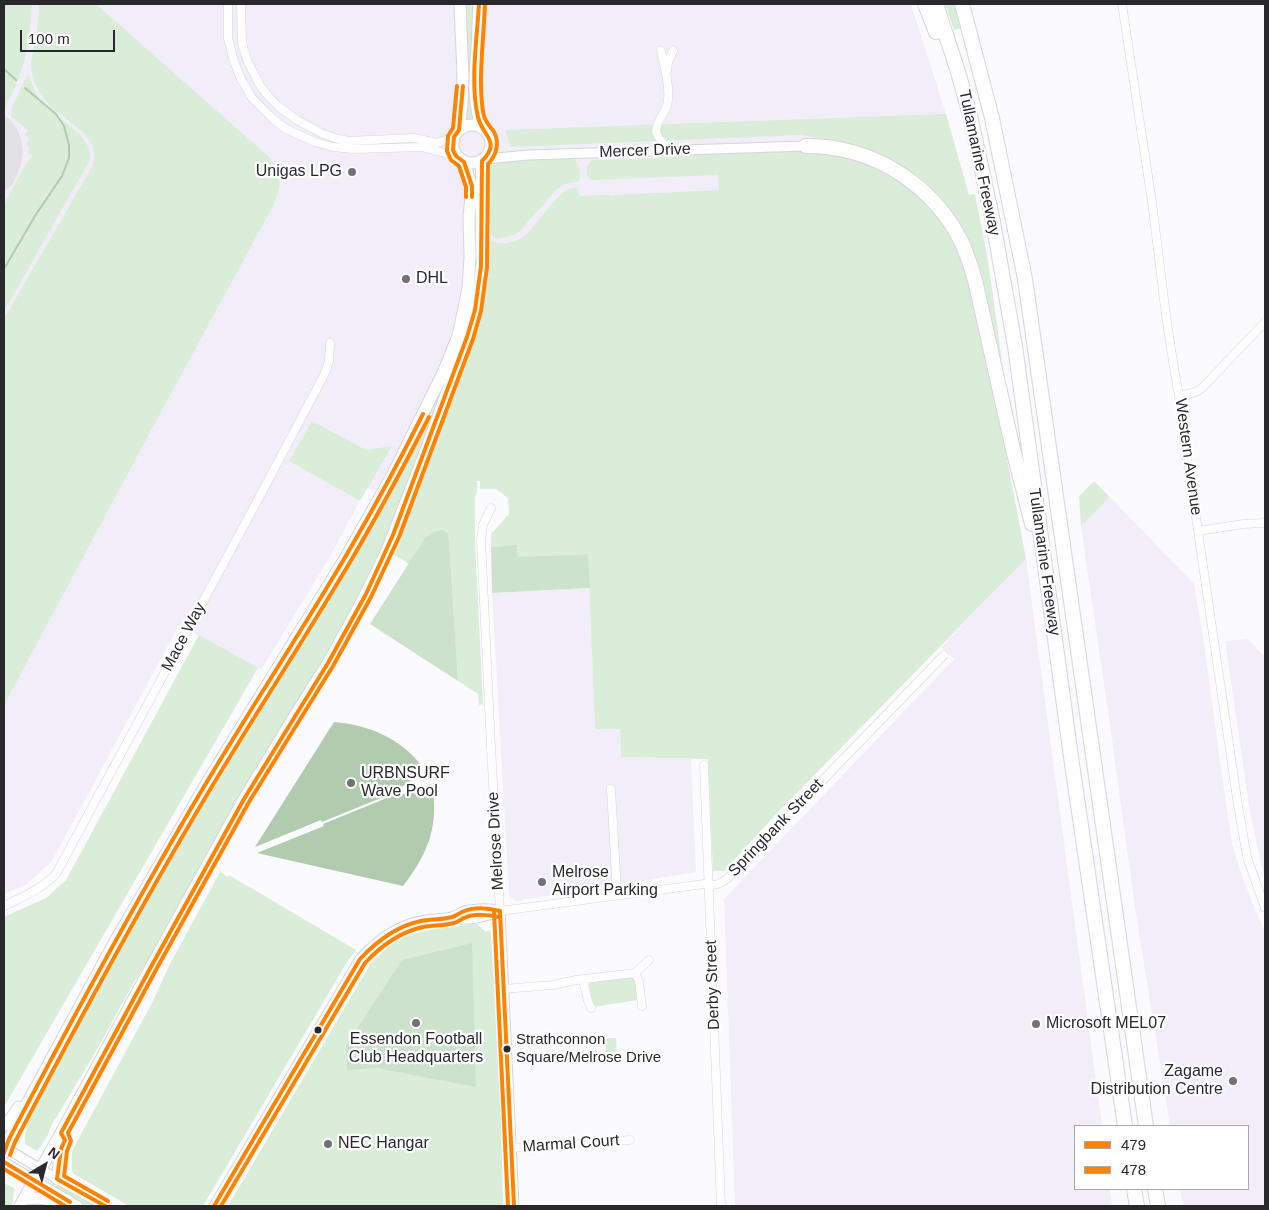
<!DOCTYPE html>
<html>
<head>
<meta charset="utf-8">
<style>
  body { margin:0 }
  #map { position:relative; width:1269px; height:1210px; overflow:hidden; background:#fbfafe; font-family:Arial,sans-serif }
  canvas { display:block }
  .frame { position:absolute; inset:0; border:5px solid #29282d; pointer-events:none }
  .legend { position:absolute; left:1074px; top:1125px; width:175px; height:65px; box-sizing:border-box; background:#fff; border:1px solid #a9a9ab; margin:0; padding:6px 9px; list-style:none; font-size:15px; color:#29282d }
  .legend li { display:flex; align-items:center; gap:10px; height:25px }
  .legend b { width:25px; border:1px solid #a9a9ab }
  .north { position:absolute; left:20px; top:1140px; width:50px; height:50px; -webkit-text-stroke:4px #fff; paint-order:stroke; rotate:37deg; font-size:14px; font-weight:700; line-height:20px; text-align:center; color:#29282d }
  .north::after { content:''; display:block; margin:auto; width:18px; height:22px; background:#29282d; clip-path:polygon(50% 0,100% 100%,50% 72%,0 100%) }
  .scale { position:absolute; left:20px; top:30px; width:95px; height:22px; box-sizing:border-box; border:2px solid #29282d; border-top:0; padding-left:6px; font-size:15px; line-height:18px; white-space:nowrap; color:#29282d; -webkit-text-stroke:4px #fff; paint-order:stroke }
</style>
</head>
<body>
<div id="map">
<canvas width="1269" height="1210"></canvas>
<div class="frame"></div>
<ul class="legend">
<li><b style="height:6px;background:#ff8200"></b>479</li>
<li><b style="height:6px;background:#ff8200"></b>478</li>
</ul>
<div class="north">N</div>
<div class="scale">100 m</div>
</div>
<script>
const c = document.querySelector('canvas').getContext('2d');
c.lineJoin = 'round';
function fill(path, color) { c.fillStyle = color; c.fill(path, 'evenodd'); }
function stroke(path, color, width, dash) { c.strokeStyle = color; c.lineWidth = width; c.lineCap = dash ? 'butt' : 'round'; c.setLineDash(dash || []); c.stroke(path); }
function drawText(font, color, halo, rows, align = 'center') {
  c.font = font + ' Arial,sans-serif'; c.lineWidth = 4.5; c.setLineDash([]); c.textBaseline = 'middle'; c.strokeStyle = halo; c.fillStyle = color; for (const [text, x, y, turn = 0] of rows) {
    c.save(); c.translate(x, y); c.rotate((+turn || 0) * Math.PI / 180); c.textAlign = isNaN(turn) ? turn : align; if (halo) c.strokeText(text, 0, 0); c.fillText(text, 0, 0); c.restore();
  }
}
fill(new Path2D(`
  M 4,4 L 911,4 L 946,114 L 969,196 L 992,318 L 969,333 L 520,479 L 468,481 L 469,508 L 359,487 L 289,461 L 360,501 L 329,558 L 261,670 L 179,625 L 52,861 L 27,884 L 4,894 Z
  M 1110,497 L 1194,584 L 1204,644 L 1219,754 L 1232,844 L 1242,876 L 1256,912 L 1265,931 L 1265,1206 L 1183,1206 L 1180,1189 L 1248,1189 L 1248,1126 L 1170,1126 L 1135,908 L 1111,732 L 1081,526 Z
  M 1026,559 L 1102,1126 L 1075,1126 L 1075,1189 L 1110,1189 L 1112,1206 L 735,1206 L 724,899 L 954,659 L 941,647 Z
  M 590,588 L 595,729 L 620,729 L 621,757 L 691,759 L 696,872 L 515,901 L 509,895 L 492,593 Z
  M 1248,639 L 1265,657 L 1265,876 L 1263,872 L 1250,812 L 1225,641 Z`), '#f1eefa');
fill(new Path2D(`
  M 4,4 L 32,4 C 30,44 24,74 4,109 Z
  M 39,4 L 96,4 L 269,157 C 283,176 282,185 273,206 L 149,434 L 4,705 L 4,319 L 92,167 C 106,135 60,121 45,100 C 38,91 31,77 31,65 C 31,59 33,52 34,46 C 37,32 39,18 39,4 Z
  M 464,4 L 475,4 L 474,120 L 465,120 Z
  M 945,4 L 954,4 L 961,28 L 954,30 Z
  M 28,74 C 33,84 36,97 44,105 C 57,117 88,135 90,153 C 91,158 89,163 86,167 L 4,311 L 4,205 L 25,165 L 32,156 L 27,152 L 30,148 L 26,144 L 29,139 L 25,135 L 28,130 L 11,116 L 12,107 Z
  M 946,114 L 969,195 L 975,194 L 988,260 L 1003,369 L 981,272 L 968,239 L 942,198 L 920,177 L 883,156 L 844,143 L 802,135 L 511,147 L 505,130 Z
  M 804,150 L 856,158 L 883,171 L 916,192 L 937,215 L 955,242 L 966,273 L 1005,448 L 1026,559 L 781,809 L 724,871 L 713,871 L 708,759 L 621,757 L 620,729 L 595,729 L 588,554 L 518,557 L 517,546 L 491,547 L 491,534 L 509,514 L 508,498 L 496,489 L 480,489 L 480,481 L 477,481 L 477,491 L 475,497 L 475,541 L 483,704 L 479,705 L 478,694 L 458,681 L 449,539 L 448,534 L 427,536 L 409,564 L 391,553 L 446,406 L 486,238 C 498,247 517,243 527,234 C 536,224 557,195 567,190 C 571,188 575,188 578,187 L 579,196 L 608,195 L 612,196 L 613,195 L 719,190 L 718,175 L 591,180 C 584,175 586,164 593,160 L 656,158 L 681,154 L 695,155 L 696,153 Z
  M 572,158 C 580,162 581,173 579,181 L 565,184 L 557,189 L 519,232 L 514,235 L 498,239 L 493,237 L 489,233 L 488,211 L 485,193 L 487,172 L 492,165 L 501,162 L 519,159 Z
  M 445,380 L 449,381 L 381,550 L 349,615 L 328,652 L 239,798 L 178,912 L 133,984 L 96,1051 L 56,1118 L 55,1118 L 46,1139 L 37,1151 L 25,1144 C 24,1126 31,1111 38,1095 L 129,926 L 245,729 L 302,640 L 339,581 L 378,511 Z
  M 312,421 L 366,450 L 392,446 L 360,501 L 289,461 Z
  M 1094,481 L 1110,497 L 1081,526 L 1079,496 Z
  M 199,635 L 258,668 L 4,1107 L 4,917 L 46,898 L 66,880 Z
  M 220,872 L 228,877 L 229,875 L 356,950 L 347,962 L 203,1206 L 129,1206 L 74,1174 L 72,1171 L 72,1151 L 153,1001 L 170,964 Z
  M 477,924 L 486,932 L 489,930 L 491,932 L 501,1123 L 503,1206 L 228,1206 L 371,963 C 379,956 386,948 395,942 C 419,928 450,928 477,924 Z
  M 631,976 L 636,980 L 638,1000 L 593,1007 L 588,991 L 589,984 L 592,981 Z
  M 605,1038 L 616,1038 L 617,1060 L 606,1061 Z
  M 4,1183 L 14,1188 L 13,1201 L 12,1206 L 4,1206 Z
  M 57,1184 L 99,1206 L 85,1206 L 55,1188 Z`), '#daedd9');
fill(new Path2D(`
  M 443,530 L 448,534 L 449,539 L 458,681 L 370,624 L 425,538 L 433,532 Z
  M 517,545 L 518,557 L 588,554 L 590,588 L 492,593 L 491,547 Z
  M 472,943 L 476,1087 L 377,1068 L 347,1070 L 346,1045 L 402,960 Z`), '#cce2cb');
fill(new Path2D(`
  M 334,722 C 369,725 400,738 422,766 L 410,781 L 399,789 L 398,791 L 322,822 L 321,820 L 255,847 Z
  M 422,790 L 433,792 C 438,830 426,856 403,886 L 257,853 L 324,826 L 323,824 L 399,793 L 402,794 Z`), '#b0cbae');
stroke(new Path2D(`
  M 4,69 L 16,80
  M 4,269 L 35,216 L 62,176 L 69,158 L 69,145 L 64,126 L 56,114 L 25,88`), '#b0cbae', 2);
stroke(new Path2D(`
  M 4,126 C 19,145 15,161 4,181`), '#e2e2e4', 18);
const minor = new Path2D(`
  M 228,4 L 228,39 L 234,61 L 241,79 L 252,98 L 273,119 L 286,129 L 315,142 L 333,147 L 354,149 L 422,147 L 456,156
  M 241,4 L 242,43 L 247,60 L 252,70 L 261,87 L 270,98 L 278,106 L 297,120 L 323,134 L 338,139 L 349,141 L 414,138 L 437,143 L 454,137
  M 1122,4 L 1152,202 L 1166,316 L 1175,374 L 1179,396 L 1187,458 L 1198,531 L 1237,799 L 1247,857 L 1265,908
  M 661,51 C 665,67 671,91 667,106 C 664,114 656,122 656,131 C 657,139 666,145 670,150
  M 667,71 L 668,62 L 673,51
  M 1179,396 L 1196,392 L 1202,388 L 1265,322
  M 491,508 L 483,525 L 481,540 L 491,747 L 500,911 L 704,884 C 716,886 719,885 729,877 L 944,655
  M 1198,531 L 1243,524 L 1265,523
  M 704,765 L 721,1206
  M 611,789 L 617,894
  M 4,906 C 22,897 42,889 56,874 L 261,494 L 324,375 L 329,362 L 330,343
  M 635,973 L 639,981 L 642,1006
  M 583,980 L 588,1001 L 591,1008
  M 503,989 L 553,985 L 576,980 L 635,973 L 649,960
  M 511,1148 L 630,1140`);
const tertiary = new Path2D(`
  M 485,159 L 529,155 L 806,146
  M 500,911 L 514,1206
  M 454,917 C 465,923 489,916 500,911
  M 4,1147 L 57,1179 L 105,1206
  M 4,1162 L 78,1206
  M 214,1206 L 360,959 C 377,940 396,926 421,921 C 431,919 442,919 452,917 C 456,916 458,914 462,912 C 473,908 489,908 500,911`);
const primary = new Path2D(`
  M 479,4 C 478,18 478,33 477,47 C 475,76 472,101 482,128
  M453 144a19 19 0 1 1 38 0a19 19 0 1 1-38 0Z
  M 459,130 L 462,104 L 463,76 L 460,4
  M 4,1125 L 10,1120 L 19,1107
  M 4,1153 L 9,1139 L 29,1100 L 113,945 L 208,781 L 346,557 L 394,472 L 443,373 L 458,336 L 468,289 L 470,257 L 469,216 L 472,188 L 464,162
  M 57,1179 L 61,1149 L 65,1140 L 62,1135
  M 24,1199 L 40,1198 L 55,1201 L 67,1200
  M 20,1206 L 61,1133 L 152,965 L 244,799 L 292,720 L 328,663 L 358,609 L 385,555 L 393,535 L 426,450 L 467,337 L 475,310 L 479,288 L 482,263 L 481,201 L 482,161`);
const motorway = new Path2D(`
  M 925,4 L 936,32
  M 936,4 L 958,72 L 970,115 L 993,222 L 1015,346 L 1072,764 L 1125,1126
  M 962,4 L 992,118 L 1025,279 L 1146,1126
  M 806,146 C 819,146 831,147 844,150 C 894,161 938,195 961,241 C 967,253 971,267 975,280 L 1012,445 L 1032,524
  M 1134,1189 L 1137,1206
  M 1155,1189 L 1158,1206`);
stroke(minor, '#d6d5d9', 9);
stroke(tertiary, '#d6d5d9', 11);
stroke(primary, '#d6d5d9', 13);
stroke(motorway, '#d6d5d9', 16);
stroke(minor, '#fefeff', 8);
stroke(tertiary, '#fefeff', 9);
stroke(primary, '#fefeff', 11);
stroke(motorway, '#fefeff', 14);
stroke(new Path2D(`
  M 463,86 L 459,130 L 454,137 L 453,150 L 456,156 L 464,162 L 472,186 L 472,197
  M 500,911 L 514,1206
  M 4,1153 L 9,1139 C 71,1021 134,904 202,790 C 249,711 300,634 347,554 C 374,508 399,462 423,414
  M 4,1162 L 70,1202
  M 105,1206 L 57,1179 L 61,1149 L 65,1140 L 61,1133 L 152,965 L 244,799 L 328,663 L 366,594 L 393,535 L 467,337 L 475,310 L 481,266 L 482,161 C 502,141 482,136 478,117 C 470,84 477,38 479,4
  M 214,1206 L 360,959 C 377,941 396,926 421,921 C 431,919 442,920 452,917 C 456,916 458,914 462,912 C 473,907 488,908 500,911`), '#ff8200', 4);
stroke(new Path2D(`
  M 457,86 L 453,128 L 448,136 L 447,151 L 451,160 L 459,166 L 466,187 L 466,197
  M 494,911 L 508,1206
  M 10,1155 L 15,1142 C 77,1024 140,907 208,793 C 255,714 306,637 353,557 C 380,511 405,464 429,417
  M 4,1169 L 65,1206
  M 108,1201 L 64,1176 L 67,1151 L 71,1141 L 68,1133 L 157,968 L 249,802 L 333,666 L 371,597 L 399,537 L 473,339 L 481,311 L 487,267 L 488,164 C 496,156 500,143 494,132 C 490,126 486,123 484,116 C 481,105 481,93 481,81 C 481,56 484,30 485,4
  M 221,1206 L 365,963 C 381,946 400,932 423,927 C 433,925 444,926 454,923 C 458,922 461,919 464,918 C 475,913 488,915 499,917`), '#ff8200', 4);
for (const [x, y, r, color] of [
  [352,172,5,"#727276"],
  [406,279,5,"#727276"],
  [351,783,5,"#727276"],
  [542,882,5,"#727276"],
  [416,1023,5,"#727276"],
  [1036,1024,5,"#727276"],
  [318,1030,4.5,"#29282d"],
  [507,1049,4.5,"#29282d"],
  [1233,1081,5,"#727276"],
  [328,1144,5,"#727276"]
]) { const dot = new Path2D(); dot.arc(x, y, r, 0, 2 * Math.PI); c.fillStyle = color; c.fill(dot); stroke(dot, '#fff', 2); }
drawText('15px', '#29282d', '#fff', [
  ["Strathconnon",516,1040],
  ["Square/Melrose Drive",516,1058]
], 'left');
drawText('16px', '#29282d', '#fff', [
  ["Mercer Drive",645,151,-2],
  ["Tullamarine Freeway",979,163,78],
  ["Western Avenue",1188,457,82],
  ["Tullamarine Freeway",1044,562,82],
  ["Mace Way",184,637,-62],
  ["Springbank Street",776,828,-46],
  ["Melrose Drive",496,841,-93],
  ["Derby Street",713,985,-92],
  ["Marmal Court",571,1144,-4]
]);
drawText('16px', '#29282d', '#fff', [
  ["Unigas LPG",342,172,"right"],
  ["DHL",416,279],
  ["URBNSURF",361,774],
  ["Wave Pool",361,792],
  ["Melrose",552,873],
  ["Airport Parking",552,891],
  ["Microsoft MEL07",1046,1024],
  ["Essendon Football",416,1040,"center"],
  ["Club Headquarters",416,1058,"center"],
  ["Zagame",1223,1072,"right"],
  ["Distribution Centre",1223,1090,"right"],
  ["NEC Hangar",338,1144]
], 'left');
</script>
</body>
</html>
